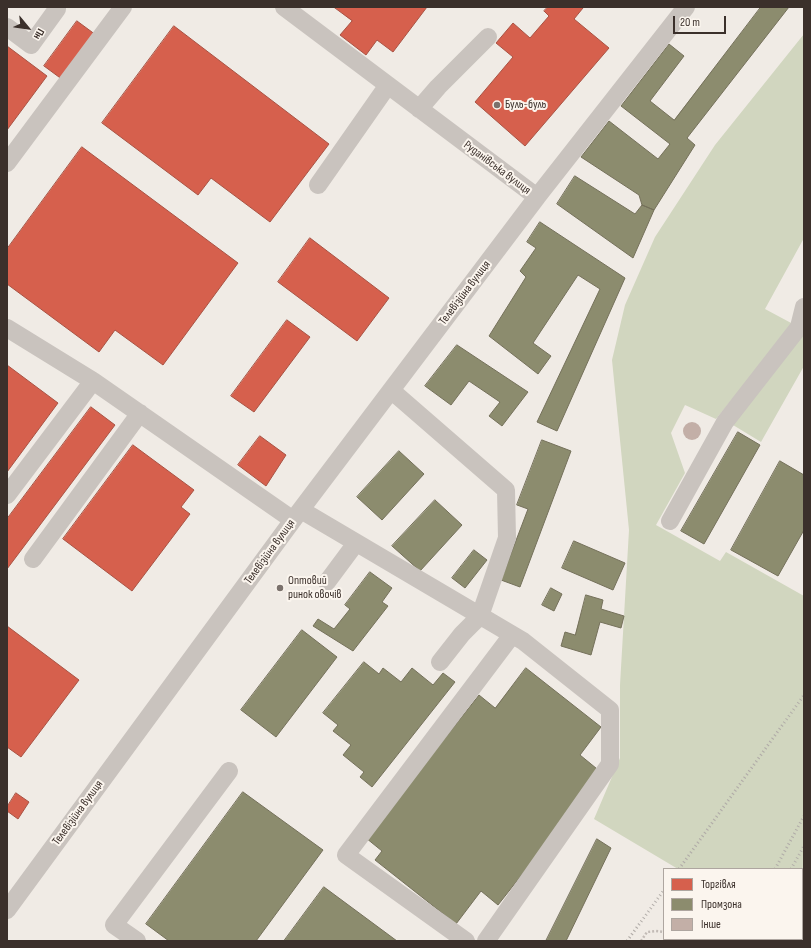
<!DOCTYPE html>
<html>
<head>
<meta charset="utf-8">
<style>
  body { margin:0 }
  #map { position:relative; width:811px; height:948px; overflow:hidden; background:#f0ebe5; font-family:"Sofia Sans Condensed",sans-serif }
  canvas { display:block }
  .frame { position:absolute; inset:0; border:8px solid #3b302b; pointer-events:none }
  .legend { position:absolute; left:663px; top:868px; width:140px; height:72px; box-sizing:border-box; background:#fbf5ee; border:1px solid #aea6a0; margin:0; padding:5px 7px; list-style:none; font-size:12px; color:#3b302b }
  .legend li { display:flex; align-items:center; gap:8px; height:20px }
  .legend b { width:20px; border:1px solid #aea6a0 }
  .north { position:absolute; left:8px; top:8px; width:40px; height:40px; -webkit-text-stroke:3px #fbf5ee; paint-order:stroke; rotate:119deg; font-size:11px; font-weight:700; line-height:16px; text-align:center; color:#3b302b }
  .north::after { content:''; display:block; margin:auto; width:14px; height:18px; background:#3b302b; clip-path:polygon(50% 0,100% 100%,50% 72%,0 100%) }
  .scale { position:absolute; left:673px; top:16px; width:53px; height:18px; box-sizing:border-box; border:2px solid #3b302b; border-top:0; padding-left:5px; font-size:12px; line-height:14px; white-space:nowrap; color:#3b302b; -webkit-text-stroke:3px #fbf5ee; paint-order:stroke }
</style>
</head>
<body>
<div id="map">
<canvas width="811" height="948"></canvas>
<div class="frame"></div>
<ul class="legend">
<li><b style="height:11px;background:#d6604d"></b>Торгівля</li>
<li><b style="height:11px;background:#8c8c6e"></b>Промзона</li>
<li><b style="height:11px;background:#c3afa7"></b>Інше</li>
</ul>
<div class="north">Пн</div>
<div class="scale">20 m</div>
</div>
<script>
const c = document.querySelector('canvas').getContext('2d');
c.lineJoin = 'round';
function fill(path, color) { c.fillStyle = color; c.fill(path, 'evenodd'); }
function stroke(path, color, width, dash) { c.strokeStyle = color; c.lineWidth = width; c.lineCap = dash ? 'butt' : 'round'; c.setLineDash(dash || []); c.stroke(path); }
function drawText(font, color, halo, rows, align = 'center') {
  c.font = font + ' "Sofia Sans Condensed",sans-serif'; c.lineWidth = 4; c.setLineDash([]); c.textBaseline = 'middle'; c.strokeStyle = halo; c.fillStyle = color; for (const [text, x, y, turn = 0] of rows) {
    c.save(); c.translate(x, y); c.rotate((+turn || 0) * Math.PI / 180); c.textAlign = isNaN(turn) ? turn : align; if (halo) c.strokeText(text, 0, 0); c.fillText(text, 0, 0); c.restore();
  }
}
fill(new Path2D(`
  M 804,34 L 804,238 L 765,309 L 793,324 L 716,419 L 685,405 L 671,433 L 685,473 L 656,525 L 720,561 L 726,552 L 804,596 L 804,941 L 684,941 L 685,939 L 802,939 L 802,869 L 678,869 L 594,819 L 620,758 L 620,685 L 629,530 L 612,360 L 625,305 L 655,237 L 715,145 Z
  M 804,333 L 804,366 L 761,442 L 733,425 Z`), '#d1d6bf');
const shops = new Path2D(`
  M 334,7 L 427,7 L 393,52 L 377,40 L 366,55 L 340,35 L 352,21 Z
  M 548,7 L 582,7 L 583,8 L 574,19 L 609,48 L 525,146 L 475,102 L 513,57 L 496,43 L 513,23 L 530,38 L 549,16 L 544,11 Z
  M 77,21 L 96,35 L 63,80 L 44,66 Z
  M 174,26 L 329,144 L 270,222 L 211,178 L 198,195 L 102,123 Z
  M 7,46 L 47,76 L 7,130 Z
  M 82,147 L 238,263 L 163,365 L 115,330 L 99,352 L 7,284 L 7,249 Z
  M 310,238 L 389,298 L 357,341 L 278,282 Z
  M 287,320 L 310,337 L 254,412 L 231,396 Z
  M 7,365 L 58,403 L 7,472 Z
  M 91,407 L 115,425 L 7,569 L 7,519 Z
  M 260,436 L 286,455 L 266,486 L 238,465 Z
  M 133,445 L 194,490 L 181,507 L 190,514 L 132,591 L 63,539 Z
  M 7,626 L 79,680 L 21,757 L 7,747 Z
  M 16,793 L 29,802 L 18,819 L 7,811 L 7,807 Z`);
fill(shops, '#d6604d');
stroke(shops, '#a85243', 1);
const industry = new Path2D(`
  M 761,7 L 789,7 L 687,138 L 695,145 L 654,210 L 642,205 L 639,195 L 581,157 L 609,121 L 658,159 L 670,144 L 621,106 L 669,44 L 684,56 L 650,101 L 674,120 Z
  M 575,176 L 635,214 L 642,205 L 654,210 L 633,258 L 557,204 Z
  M 540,222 L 625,278 L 557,431 L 537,422 L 600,289 L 578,275 L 533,343 L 551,356 L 538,374 L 489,336 L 526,277 L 520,271 L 536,248 L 527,242 Z
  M 457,345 L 528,392 L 502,426 L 489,416 L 500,402 L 469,381 L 451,405 L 425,386 Z
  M 738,432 L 760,445 L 704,544 L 681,531 Z
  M 542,440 L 571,451 L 520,587 L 501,580 L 528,509 L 517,505 Z
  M 399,451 L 424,474 L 382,520 L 357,497 Z
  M 780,461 L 804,475 L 804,530 L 778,576 L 731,550 Z
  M 435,500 L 462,525 L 420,571 L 392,546 Z
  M 574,541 L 625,563 L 613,590 L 562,568 Z
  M 474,550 L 487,560 L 465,588 L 452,578 Z
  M 370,572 L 392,588 L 382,602 L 388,606 L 353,651 L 313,626 L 318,619 L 334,629 L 350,609 L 345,605 Z
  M 551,588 L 562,594 L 554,611 L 542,605 Z
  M 586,595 L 603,600 L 601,609 L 624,616 L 621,628 L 600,622 L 591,655 L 561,646 L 565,632 L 575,635 Z
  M 302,630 L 337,657 L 276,737 L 241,710 Z
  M 364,662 L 379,674 L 383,668 L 401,682 L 412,668 L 433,685 L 443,673 L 455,682 L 372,787 L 360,777 L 364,772 L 343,755 L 351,745 L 333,731 L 338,725 L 323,713 Z
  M 526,668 L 601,727 L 580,755 L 602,773 L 498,905 L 481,891 L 456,924 L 375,860 L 382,851 L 366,838 L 479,695 L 495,708 Z
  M 243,792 L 323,850 L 256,941 L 169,941 L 146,924 Z
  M 597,839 L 611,848 L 566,941 L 546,941 Z
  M 324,887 L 397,941 L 284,941 Z`);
fill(industry, '#8c8c6e');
stroke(industry, '#74705a', 1);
fill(new Path2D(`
  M683 431a9 9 0 1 1 18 0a9 9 0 1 1-18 0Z`), '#c3afa7');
stroke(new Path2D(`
  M 802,896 L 804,895
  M 641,941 L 647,932 L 656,931 L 664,932`), '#c2bbb6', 2.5, [2, 2]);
stroke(new Path2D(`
  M 284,7 L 537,197 L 686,7
  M 7,27 L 31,45 L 57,9
  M 419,109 L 438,87 L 488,37
  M 7,163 L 123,7
  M 318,185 L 388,85
  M 7,328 L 93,381 L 293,520
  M 392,391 L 506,490 L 507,538 L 480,616 L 462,634 L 440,662
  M 7,495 L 93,381
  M 301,510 L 523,641 L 610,710 L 610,764 L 486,941
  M 670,521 L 725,422 L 799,327 L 804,307
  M 33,559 L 140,413
  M 327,582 L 356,543
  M 7,910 L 293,520 L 537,197
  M 137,941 L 114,925 L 229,771
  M 466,941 L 346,855 L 512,635`), '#c9c3be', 18);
stroke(new Path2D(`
  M 679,869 L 804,695
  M 775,869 L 804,816
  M 791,869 L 804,846
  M 627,941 L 664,890
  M 735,941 L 736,939
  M 751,941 L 752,939`), '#b1aca8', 3, [1, 3]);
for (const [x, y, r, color] of [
  [497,105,4,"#7a716c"],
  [280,588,4,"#7a716c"]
]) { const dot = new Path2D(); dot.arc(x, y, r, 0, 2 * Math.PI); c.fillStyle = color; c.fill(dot); stroke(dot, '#fbf5ee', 1.5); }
drawText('12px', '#3b302b', '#fbf5ee', [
  ["Буль-буль",505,105],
  ["Оптовий",288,581],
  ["ринок овочів",288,595]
], 'left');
drawText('12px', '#3b302b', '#fbf5ee', [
  ["Руданівська вулиця",497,168,37],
  ["Телевізійна вулиця",465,293,-53],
  ["Телевізійна вулиця",270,552,-54],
  ["Телевізійна вулиця",78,813,-54]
]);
</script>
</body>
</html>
